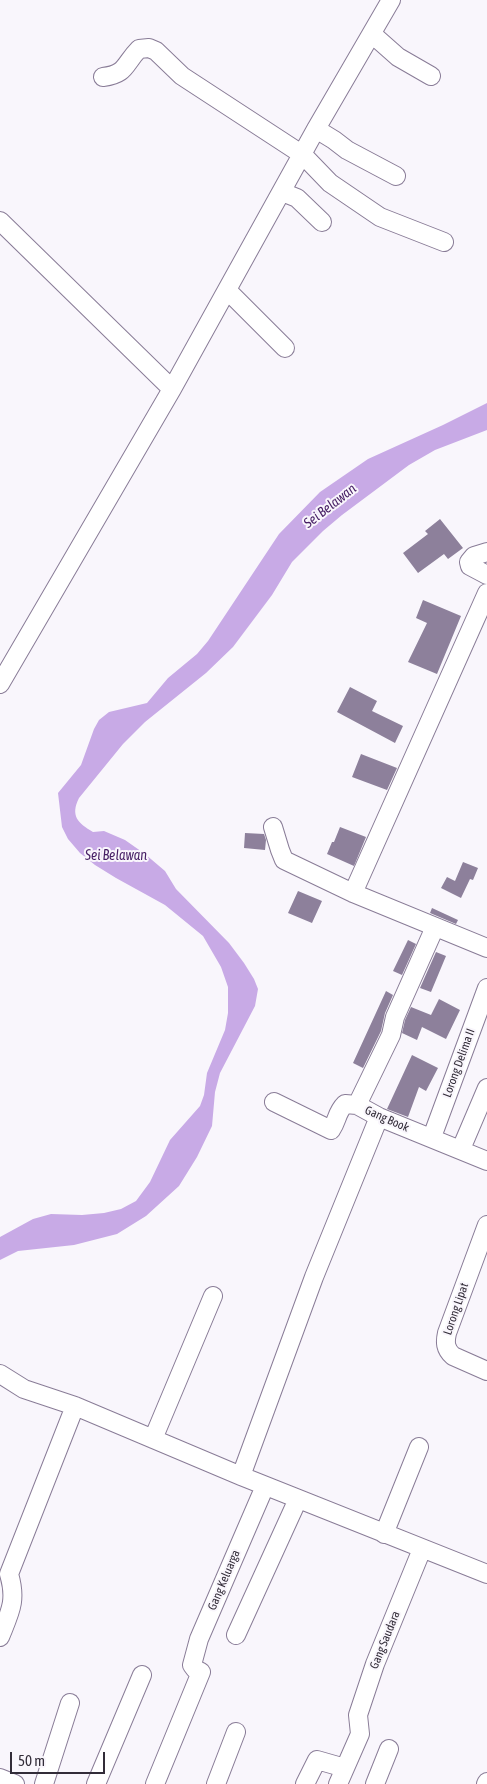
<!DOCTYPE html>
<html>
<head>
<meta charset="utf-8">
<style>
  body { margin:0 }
  #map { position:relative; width:487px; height:1784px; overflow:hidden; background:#f9f6fc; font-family:"Asap Condensed",sans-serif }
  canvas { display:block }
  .scale { position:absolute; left:10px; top:1752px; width:95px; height:22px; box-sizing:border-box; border:2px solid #322c38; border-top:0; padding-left:6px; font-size:15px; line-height:18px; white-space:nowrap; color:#322c38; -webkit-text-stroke:4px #f9f6fc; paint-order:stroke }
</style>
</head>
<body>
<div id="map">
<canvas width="487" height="1784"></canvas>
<div class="scale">50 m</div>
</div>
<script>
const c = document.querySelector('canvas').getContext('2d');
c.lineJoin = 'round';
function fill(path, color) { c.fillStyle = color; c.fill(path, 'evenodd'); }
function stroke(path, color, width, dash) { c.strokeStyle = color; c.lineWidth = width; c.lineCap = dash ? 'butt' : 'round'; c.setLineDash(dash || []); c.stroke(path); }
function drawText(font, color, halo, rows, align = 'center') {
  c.font = font + ' "Asap Condensed",sans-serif'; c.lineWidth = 4; c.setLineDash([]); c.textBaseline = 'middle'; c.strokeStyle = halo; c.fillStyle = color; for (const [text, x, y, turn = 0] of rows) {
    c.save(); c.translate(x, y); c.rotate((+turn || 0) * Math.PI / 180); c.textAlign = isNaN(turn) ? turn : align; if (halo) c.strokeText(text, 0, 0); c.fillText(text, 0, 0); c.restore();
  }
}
fill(new Path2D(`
  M 487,403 L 487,430 L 435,450 L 409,465 L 342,515 L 323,531 L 292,562 L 272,595 L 233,647 L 206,673 L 145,722 L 123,744 L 79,798 C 70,816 78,823 93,832 L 104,831 L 125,840 L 145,854 L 165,871 L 176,889 L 229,943 L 244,963 L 254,979 L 258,989 L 255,1006 L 220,1073 L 215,1092 L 212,1126 L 197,1157 L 179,1186 L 146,1216 L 117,1234 L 74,1245 L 18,1251 L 0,1260 L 0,1237 L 33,1219 L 51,1214 L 82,1215 L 104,1213 L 121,1209 L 136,1201 L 150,1182 L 170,1140 L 200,1106 L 204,1095 L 207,1073 L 225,1030 L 228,1013 L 228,987 L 221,967 L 203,936 L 165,905 L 116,878 L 95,865 L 80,853 L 68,839 L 62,827 L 58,793 L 81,765 L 94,729 L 99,720 L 109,712 L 147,703 L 168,678 L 197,654 L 208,641 L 279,534 L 320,492 L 368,459 L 443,425 Z`), '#c8aae6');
fill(new Path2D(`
  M 440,519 L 463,548 L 448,559 L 444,554 L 418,573 L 403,553 L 428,534 L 425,531 Z
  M 423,600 L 461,616 L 437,674 L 408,662 L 427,623 L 416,618 Z
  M 350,687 L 377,701 L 372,711 L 403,726 L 395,743 L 337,712 Z
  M 361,754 L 397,768 L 387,790 L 352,777 Z
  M 340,827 L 366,837 L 354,866 L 327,854 L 332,842 L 334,842 Z
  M 245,833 L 264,834 L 266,840 L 265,850 L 244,848 Z
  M 463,862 L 478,868 L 473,880 L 470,879 L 461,898 L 441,888 L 447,877 L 455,881 Z
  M 298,891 L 322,901 L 312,923 L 288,913 Z
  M 432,908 L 458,920 L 456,924 L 430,913 Z
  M 408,940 L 416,944 L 402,975 L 393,971 Z
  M 436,952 L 446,956 L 431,992 L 420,988 Z
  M 386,991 L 393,995 L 385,1013 L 381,1031 L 363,1068 L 353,1063 Z
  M 439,999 L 460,1010 L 446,1039 L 422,1027 L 417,1040 L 402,1033 L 405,1020 L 411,1007 L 431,1015 Z
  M 412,1055 L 438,1068 L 426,1091 L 419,1087 L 408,1117 L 387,1109 Z`), '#8d809b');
const minor = new Path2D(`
  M 372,34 L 398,57 L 431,76
  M 103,77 C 127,74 124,64 139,49 L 149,48 L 156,51 L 182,76 L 303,155 L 330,183 L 380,217 L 444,242
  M 316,129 L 334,140 L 347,150 L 396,176
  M 282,192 L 297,198 L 322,222
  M 0,221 L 172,389
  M 227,290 L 285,348
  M 487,552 L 474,556 L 469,562 L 470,566 L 487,575
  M 0,684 L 172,389 L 316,129 L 391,0
  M 273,827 L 280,850 L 284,860 L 353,893 L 487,948
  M 353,893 L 487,593
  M 274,1102 L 331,1130 C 338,1120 336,1113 345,1104 L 357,1105 L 379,1117 L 487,1161
  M 357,1105 L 391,1035 L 395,1017 L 435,927
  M 432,1137 L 487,988
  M 461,1149 L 487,1088
  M 487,1225 L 447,1333 C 445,1342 445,1349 453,1356 L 487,1371
  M 0,1374 L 24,1389 L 75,1406
  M 153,1439 L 213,1296
  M 241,1476 L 314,1277 L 379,1117
  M 384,1534 L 419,1447
  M 236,1635 L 298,1499
  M 0,1637 C 10,1612 17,1601 9,1574 L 75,1406 L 241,1476 L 487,1574
  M 0,1778 L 15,1784
  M 44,1784 L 70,1703
  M 96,1784 L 142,1675
  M 155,1784 L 201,1672 L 195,1669 L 192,1665 L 199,1639 L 265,1486
  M 216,1784 L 236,1732
  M 305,1784 L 317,1760 L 345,1768
  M 338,1784 L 360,1734 L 358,1715 L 375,1664 L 422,1549
  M 375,1784 L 389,1749
  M 486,1784 L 487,1782`);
stroke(minor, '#897c97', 20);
stroke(minor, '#fff', 18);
drawText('12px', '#322c38', '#f9f6fc', [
  ["Lorong Delima II",459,1063,-70],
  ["Gang Book",387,1119,24],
  ["Lorong Lipat",456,1309,-71],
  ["Gang Keluarga",224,1580,-67],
  ["Gang Saudara",385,1640,-68]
]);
drawText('italic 14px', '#461e64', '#f9f6fc', [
  ["Sei Belawan",330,506,-38],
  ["Sei Belawan",116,856]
]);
</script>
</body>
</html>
